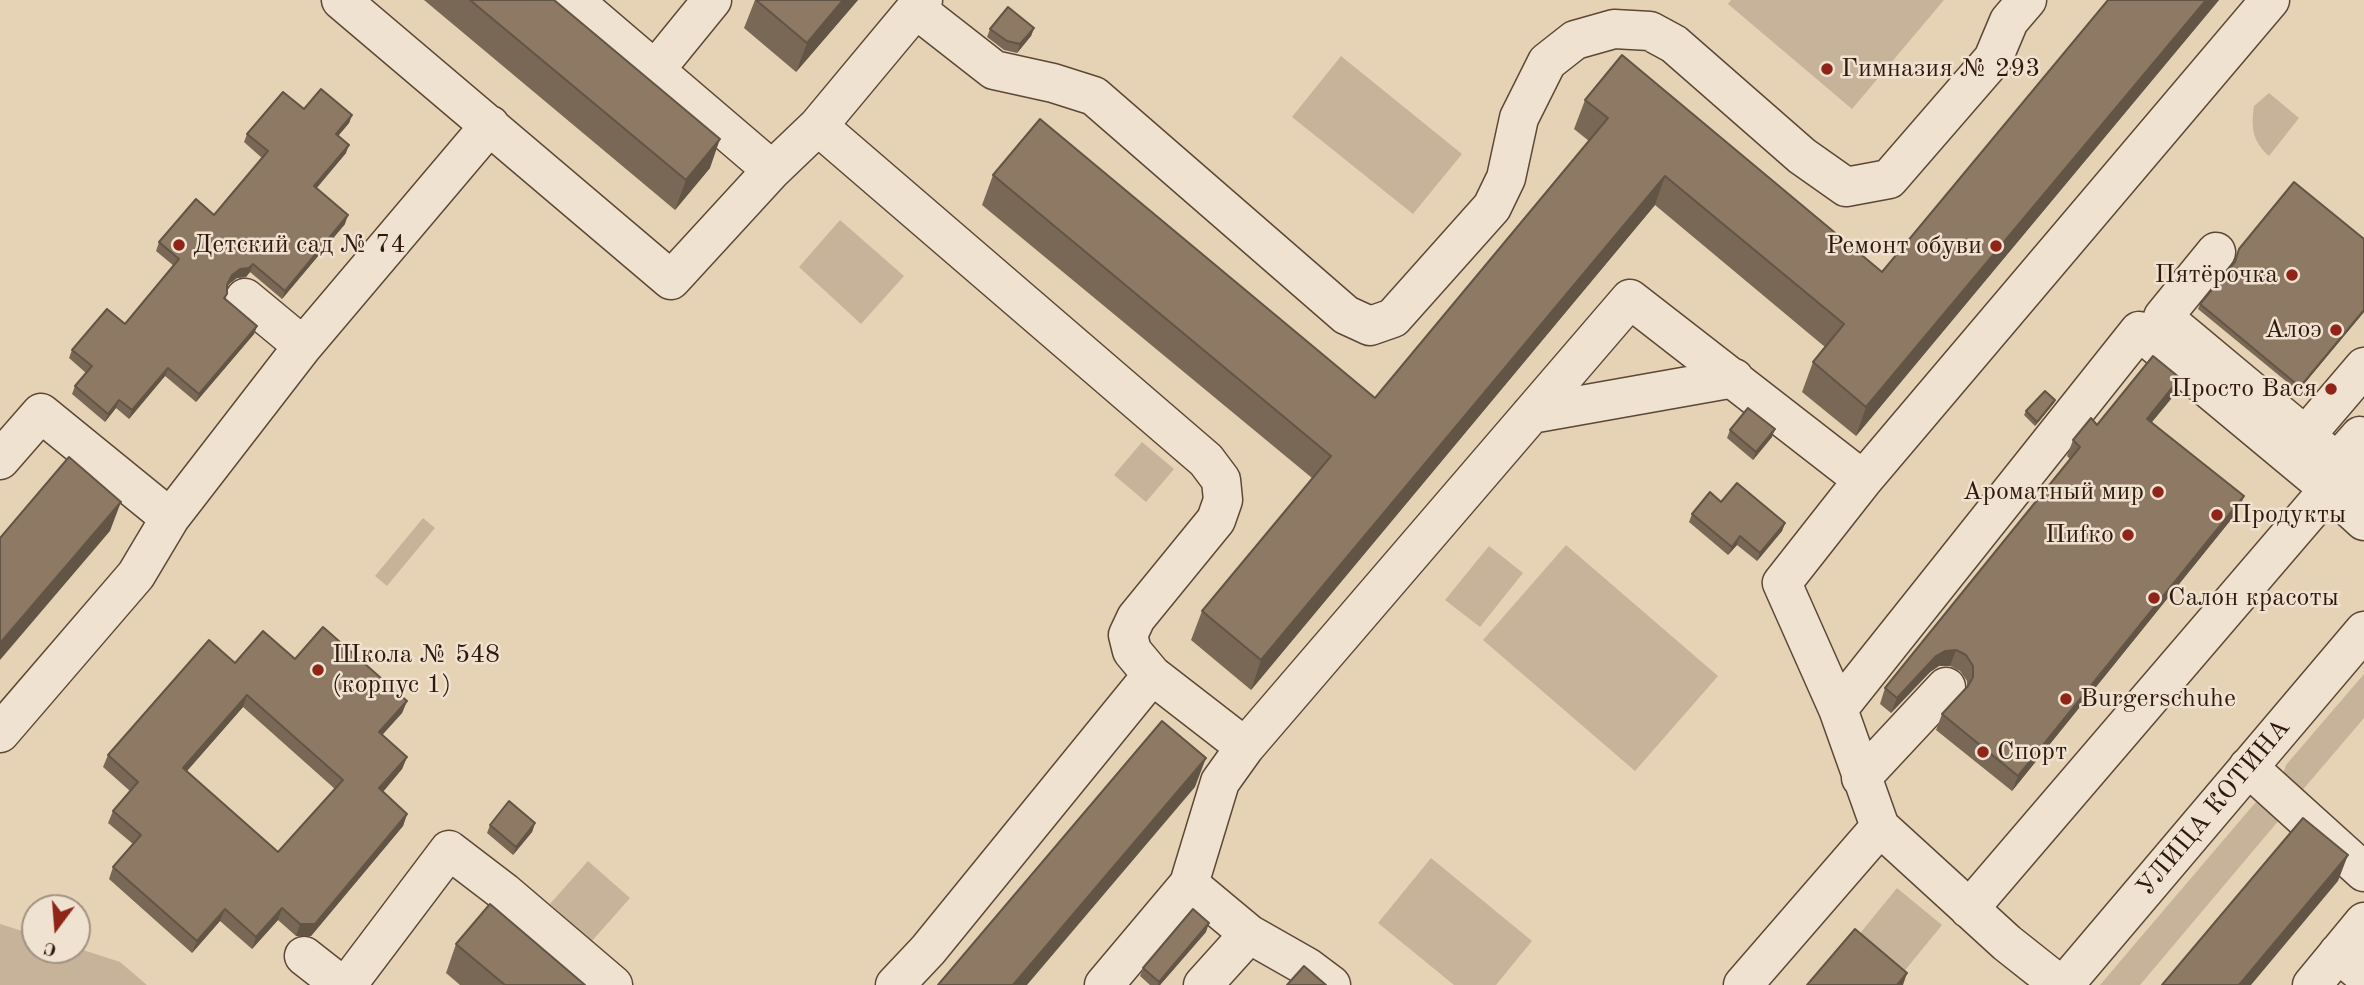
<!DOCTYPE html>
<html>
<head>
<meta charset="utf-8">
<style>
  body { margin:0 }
  #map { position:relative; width:2364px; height:985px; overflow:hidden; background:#e6d3b6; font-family:"Old Standard TT",serif }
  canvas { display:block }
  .north { position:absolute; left:21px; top:894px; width:70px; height:70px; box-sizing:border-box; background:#efe2d0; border:2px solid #a29182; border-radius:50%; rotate:196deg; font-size:19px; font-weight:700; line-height:28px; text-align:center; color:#2f180c }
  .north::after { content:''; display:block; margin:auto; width:24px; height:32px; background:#8f2418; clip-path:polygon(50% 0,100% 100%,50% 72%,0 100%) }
</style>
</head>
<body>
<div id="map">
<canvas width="2364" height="985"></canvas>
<div class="north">С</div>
</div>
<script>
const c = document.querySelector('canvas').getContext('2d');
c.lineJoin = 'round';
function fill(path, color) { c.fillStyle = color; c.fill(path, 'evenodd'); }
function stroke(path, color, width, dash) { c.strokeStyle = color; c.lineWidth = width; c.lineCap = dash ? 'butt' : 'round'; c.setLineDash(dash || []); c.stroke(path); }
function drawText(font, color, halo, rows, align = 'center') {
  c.font = font + ' "Old Standard TT",serif'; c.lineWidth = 5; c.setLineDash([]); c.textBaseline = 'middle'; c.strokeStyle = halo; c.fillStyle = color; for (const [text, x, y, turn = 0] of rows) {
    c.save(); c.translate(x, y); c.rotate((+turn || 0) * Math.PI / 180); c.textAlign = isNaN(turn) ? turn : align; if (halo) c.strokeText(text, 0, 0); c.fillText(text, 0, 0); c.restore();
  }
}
fill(new Path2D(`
  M 1731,0 L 1944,0 L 1852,109 L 1728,4 Z
  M 1341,56 L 1462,154 L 1413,214 L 1292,117 Z
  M 2269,93 L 2299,118 L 2269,156 C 2252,141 2251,127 2254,106 Z
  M 840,220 L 904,276 L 861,324 L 799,267 Z
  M 1142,442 L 1174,469 L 1146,502 L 1114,475 Z
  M 423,518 L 435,528 L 387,586 L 375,576 Z
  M 1566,545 L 1718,676 L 1635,771 L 1483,640 Z
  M 1489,546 L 1523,573 L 1480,627 L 1445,600 Z
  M 2364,674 L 2364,718 L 2300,793 L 2283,774 L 2286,765 Z
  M 2264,799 L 2285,813 L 2140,985 L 2100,985 L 2255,803 Z
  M 1431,858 L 1532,941 L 1496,985 L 1454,985 L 1378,923 Z
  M 588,861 L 630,898 L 592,941 L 550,904 Z
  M 1897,888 L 1942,925 L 1902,974 L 1857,937 Z
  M 0,924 L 35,935 L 35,950 L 77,948 L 120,962 L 147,985 L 0,985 Z`), '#c7b399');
const minor = new Path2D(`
  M 341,0 L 671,280 L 772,170 L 818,126 L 923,0
  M 573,0 L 772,170
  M 916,9 L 994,70 L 1053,83 L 1094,96 L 1346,315 L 1370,326 L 1393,318 L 1492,207 L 1506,178 L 1519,118 L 1547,62 L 1575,40 L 1614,29 L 1650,31 L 1674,44 L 1802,156 L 1846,187 L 1889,179 L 1993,59 L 2009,21 L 2027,0
  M 655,70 L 712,0
  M 818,126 L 1206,460 L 1221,480 L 1223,500 L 1216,520 L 1136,618 L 1128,635 L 1132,651 L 1152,675 L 928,950 L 895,985
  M 2216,252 L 2163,317 L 2357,479
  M 245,298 L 303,346
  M 1531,414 L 1734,378
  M 2306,435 L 2364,367
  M 0,460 L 41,413 L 170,518
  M 2337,462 L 2360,436
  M 1152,675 L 1245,747
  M 1838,709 L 1782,583 L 1863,480
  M 0,733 L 136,575 L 170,518 L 303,346 L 490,125
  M 2248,767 L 2364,872
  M 1861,778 L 1946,687
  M 1189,884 L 1249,934 L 1307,967 L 1331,985
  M 1969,909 L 2329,489
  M 2338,953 L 2364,975
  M 304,956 L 341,985
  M 347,985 L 449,850 L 504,892 L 613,985
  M 1104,985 L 1189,884 L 1220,782 L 1245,747 L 1630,299 L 1863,480 L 2270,0
  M 1203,985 L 1249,934
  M 1743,985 L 1880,827
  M 2060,985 L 2007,943 L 1880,827 L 1838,709 L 2139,331 L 2329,489 L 2364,521
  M 2064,985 L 2364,631
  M 2312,985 L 2364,922`);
stroke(minor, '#5d4736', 41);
stroke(minor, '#efe2d0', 38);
fill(new Path2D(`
  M 424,0 L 554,0 L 710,168 L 675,210 Z
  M 755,0 L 858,0 L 796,72 L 744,28 Z
  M 2108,0 L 2219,0 L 1856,436 L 1802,392 L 1813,362 L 1825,347 L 1655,205 L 1251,690 L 1191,640 L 1202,611 L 1312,478 L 982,205 L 993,175 L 1375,398 L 1589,141 L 1574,129 L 1585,100 L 1882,272 Z
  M 1034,28 L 1031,36 L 1017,53 L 1004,50 L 987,37 L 990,29 Z
  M 304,109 L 352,115 L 349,123 L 338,136 L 346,153 L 316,188 L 345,224 L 282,299 L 250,272 L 246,277 L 237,278 L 229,284 L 227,287 L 227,294 L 225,299 L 257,326 L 254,334 L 196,402 L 165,376 L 129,419 L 116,408 L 105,422 L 72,394 L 75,386 L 86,373 L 69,358 L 72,350 L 125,324 L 174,266 L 156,251 L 159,242 L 214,215 L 262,158 L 244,142 L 247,134 Z
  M 2364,239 L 2364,312 L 2298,391 L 2198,309 L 2200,304 L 2234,262 Z
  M 2175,394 L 2152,422 L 2244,496 L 2238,511 L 2012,791 L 1936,730 L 1942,714 L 1967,687 L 1967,681 L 1960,671 L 1950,666 L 1939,666 L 1930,672 L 1891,713 L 1880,704 L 1885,688 L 2070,459 L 2067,456 L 2073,440 L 2097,425 Z
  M 2055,400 L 2053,404 L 2035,426 L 2024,415 L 2026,411 Z
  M 1730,430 L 1772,437 L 1753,460 L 1727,438 Z
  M 1721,502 L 1785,523 L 1782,531 L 1757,561 L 1737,545 L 1728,555 L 1689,522 L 1692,514 Z
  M 295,659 L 407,701 L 402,713 L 382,735 L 407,757 L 402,769 L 383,792 L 407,814 L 403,826 L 311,936 L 296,936 L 278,920 L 252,949 L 220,921 L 192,953 L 109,879 L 113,867 L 133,844 L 108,823 L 113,811 L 130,791 L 103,767 L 108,755 L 235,663 ZM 243,707 L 335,789 L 278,852 L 187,771 Z
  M 535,823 L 532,832 L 513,855 L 487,833 L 490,825 Z
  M 1206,932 L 1160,985 L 1150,985 L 1140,976 L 1143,968 Z
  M 456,944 L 585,985 L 460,985 L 446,973 Z`), '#7a6856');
fill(new Path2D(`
  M 843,0 L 858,0 L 796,72 L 807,43 Z
  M 2206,0 L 2219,0 L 1856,436 L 1866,407 Z
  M 1034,28 L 1031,36 L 1017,53 L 1020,44 Z
  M 352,115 L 349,123 L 333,142 L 336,134 Z
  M 720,139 L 710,168 L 675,210 L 686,180 Z
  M 349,145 L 346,153 L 311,195 L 314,186 Z
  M 1665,176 L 1655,205 L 1251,690 L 1261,660 Z
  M 348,215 L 345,224 L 282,299 L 285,291 Z
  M 253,264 L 250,272 L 246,277 L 237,278 L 229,284 L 224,294 L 232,275 L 240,269 Z
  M 2364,310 L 2364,312 L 2298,391 L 2300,387 Z
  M 257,326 L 254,334 L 196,402 L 199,394 Z
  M 168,368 L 165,376 L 129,419 L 132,410 Z
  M 2180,378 L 2175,394 L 2142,434 L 2147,419 Z
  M 119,400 L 116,408 L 105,422 L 108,414 Z
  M 2055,400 L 2053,404 L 2035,426 L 2037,422 Z
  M 1775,429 L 1772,437 L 1753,460 L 1756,452 Z
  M 2244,496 L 2238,511 L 2012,791 L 2018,776 Z
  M 121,502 L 110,531 L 0,660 L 0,643 Z
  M 1785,523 L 1782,531 L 1757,561 L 1760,553 Z
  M 1740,536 L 1737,545 L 1728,555 L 1732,547 Z
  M 1956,650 L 1950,666 L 1939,666 L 1930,672 L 1891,713 L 1897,698 L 1936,656 L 1945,651 Z
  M 247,695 L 243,707 L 179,780 L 183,768 Z
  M 407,701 L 402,713 L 374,744 L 379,732 Z
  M 407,757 L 402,769 L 375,801 L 379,788 Z
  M 1206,758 L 1195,787 L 1027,985 L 1013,985 Z
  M 407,814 L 403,826 L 311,936 L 296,936 L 300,924 Z
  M 535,823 L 532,832 L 513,855 L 516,847 Z
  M 2348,855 L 2338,881 L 2251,985 L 2239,985 Z
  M 282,908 L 278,920 L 252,949 L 256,937 Z
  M 225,909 L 220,921 L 192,953 L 197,941 Z
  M 1209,923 L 1206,932 L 1160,985 L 1158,985 L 1159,982 Z
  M 1907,973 L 1903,985 L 1897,985 Z`), '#635546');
const building = new Path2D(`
  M 470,0 L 554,0 L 720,139 L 686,180 Z
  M 756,0 L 843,0 L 807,43 Z
  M 2108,0 L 2206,0 L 1866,407 L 1813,362 L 1844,324 L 1665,176 L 1261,660 L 1202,611 L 1331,456 L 993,175 L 1040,119 L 1375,398 L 1608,118 L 1585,100 L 1622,55 L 1882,272 Z
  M 1008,7 L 1034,28 L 1020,44 L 1007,41 L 990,29 Z
  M 321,89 L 352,115 L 336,134 L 349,145 L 314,186 L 348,215 L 285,291 L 253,264 L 249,268 L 240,269 L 232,275 L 227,285 L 227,294 L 224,298 L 257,326 L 199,394 L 168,368 L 132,410 L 119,400 L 108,414 L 75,386 L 92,366 L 72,350 L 107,309 L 125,324 L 179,259 L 159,242 L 196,199 L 214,215 L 257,164 L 268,151 L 247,134 L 283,92 L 304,109 Z
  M 2294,182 L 2364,239 L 2364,310 L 2300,387 L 2200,304 L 2235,262 L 2239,249 Z
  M 2153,356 L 2180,378 L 2147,419 L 2244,496 L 2018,776 L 1942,714 L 1968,686 L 1973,677 L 1973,666 L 1966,655 L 1956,650 L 1945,651 L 1936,656 L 1897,698 L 1885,688 L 2080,447 L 2073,440 L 2091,418 L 2097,425 Z
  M 2045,391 L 2055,400 L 2037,422 L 2026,411 Z
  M 1748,408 L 1775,429 L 1756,452 L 1730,430 Z
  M 69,457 L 121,502 L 0,643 L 0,538 Z
  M 1737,483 L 1785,523 L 1760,553 L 1740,536 L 1732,547 L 1692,514 L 1710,492 L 1721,502 Z
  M 323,627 L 407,701 L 379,732 L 407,757 L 379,788 L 407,814 L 315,924 L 300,924 L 282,908 L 256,937 L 225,909 L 197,941 L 113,867 L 141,835 L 113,811 L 138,782 L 108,755 L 209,640 L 235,663 L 263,631 L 295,659 ZM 247,695 L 343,780 L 278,852 L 183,768 Z
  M 1162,721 L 1206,758 L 1013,985 L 938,985 Z
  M 509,801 L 535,823 L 516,847 L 490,825 Z
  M 2303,818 L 2348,855 L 2239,985 L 2162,985 Z
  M 490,904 L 585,985 L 505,985 L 456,944 Z
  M 1193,909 L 1209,923 L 1159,982 L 1143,968 Z
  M 1855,929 L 1907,973 L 1897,985 L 1807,985 Z
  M 1304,966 L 1326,985 L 1287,985 Z`);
fill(building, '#8e7964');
stroke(building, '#635546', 2);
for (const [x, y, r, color] of [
  [1827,69,7,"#8f2418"],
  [179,245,7,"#8f2418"],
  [1996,246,7,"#8f2418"],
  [2292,275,7,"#8f2418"],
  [2336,330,7,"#8f2418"],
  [2331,389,7,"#8f2418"],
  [2158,492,7,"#8f2418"],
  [2217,515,7,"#8f2418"],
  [2128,535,7,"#8f2418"],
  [2154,598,7,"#8f2418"],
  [318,670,7,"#8f2418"],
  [2066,699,7,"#8f2418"],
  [1983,752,7,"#8f2418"]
]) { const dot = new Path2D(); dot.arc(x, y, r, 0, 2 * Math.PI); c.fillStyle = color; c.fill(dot); stroke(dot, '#efe2d0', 2.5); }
drawText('26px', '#2f180c', '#efe2d0', [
  ["Гимназия № 293",1841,69],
  ["Детский сад № 74",193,245],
  ["Ремонт обуви",1982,246,"right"],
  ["Пятёрочка",2278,275,"right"],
  ["Алоэ",2322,330,"right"],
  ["Просто Вася",2317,389,"right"],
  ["Ароматный мир",2144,492,"right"],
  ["Продукты",2231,515],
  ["Пиfко",2114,535,"right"],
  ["Салон красоты",2168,598],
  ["Школа № 548",332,655],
  ["(корпус 1)",332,685],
  ["Burgerschuhe",2080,699],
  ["Спорт",1997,752]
], 'left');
drawText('26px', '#2f180c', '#efe2d0', [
  ["УЛИЦА КОТИНА",2214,808,-50]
]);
</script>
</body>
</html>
